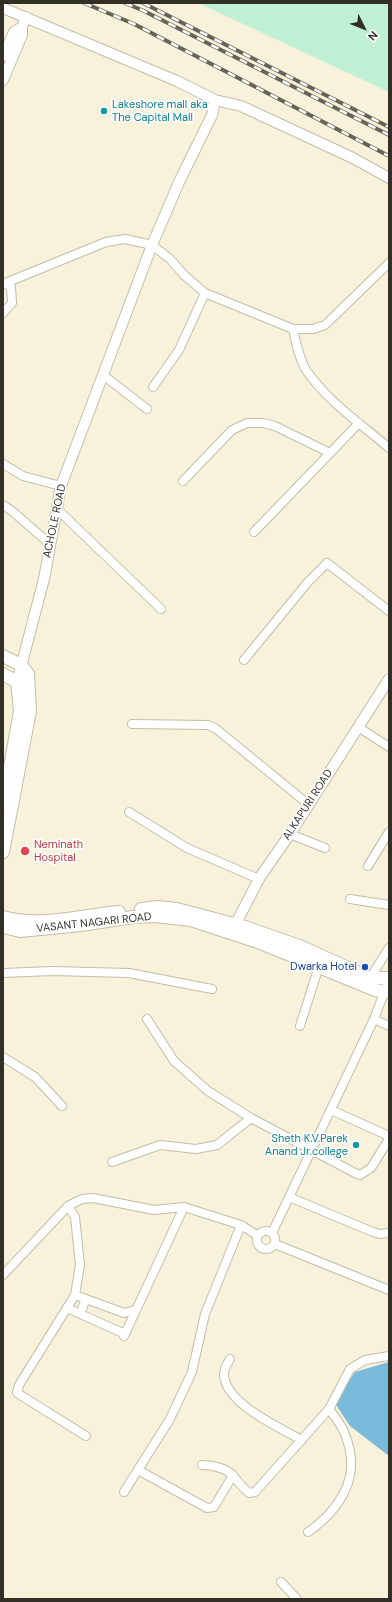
<!DOCTYPE html>
<html>
<head>
<meta charset="utf-8">
<style>
  body { margin:0 }
  #map { position:relative; width:392px; height:1602px; overflow:hidden; background:#f8f2db; font-family:"DM Sans",sans-serif }
  canvas { display:block }
  .frame { position:absolute; inset:0; border:4px solid #312f26; pointer-events:none }
  .north { position:absolute; left:344px; top:8px; width:40px; height:40px; -webkit-text-stroke:3px #fff; paint-order:stroke; rotate:132deg; font-size:11px; font-weight:700; line-height:16px; text-align:center; color:#312f26 }
  .north::after { content:''; display:block; margin:auto; width:14px; height:18px; background:#312f26; clip-path:polygon(50% 0,100% 100%,50% 72%,0 100%) }
</style>
</head>
<body>
<div id="map">
<canvas width="392" height="1602"></canvas>
<div class="frame"></div>
<div class="north">N</div>
</div>
<script>
const c = document.querySelector('canvas').getContext('2d');
c.lineJoin = 'round';
function fill(path, color) { c.fillStyle = color; c.fill(path, 'evenodd'); }
function stroke(path, color, width, dash) { c.strokeStyle = color; c.lineWidth = width; c.lineCap = dash ? 'butt' : 'round'; c.setLineDash(dash || []); c.stroke(path); }
function drawText(font, color, halo, rows, align = 'center') {
  c.font = font + ' "DM Sans",sans-serif'; c.lineWidth = 3.5; c.setLineDash([]); c.textBaseline = 'middle'; c.strokeStyle = halo; c.fillStyle = color; for (const [text, x, y, turn = 0] of rows) {
    c.save(); c.translate(x, y); c.rotate((+turn || 0) * Math.PI / 180); c.textAlign = isNaN(turn) ? turn : align; if (halo) c.strokeText(text, 0, 0); c.fillText(text, 0, 0); c.restore();
  }
}
fill(new Path2D(`
  M 198,3 L 389,3 L 389,92 Z`), '#bfefd5');
fill(new Path2D(`
  M 389,1362 L 389,1456 L 350,1426 L 336,1405 L 345,1386 L 355,1372 Z`), '#7abada');
const minor = new Path2D(`
  M 3,284 L 106,242 L 125,239 L 152,245 L 170,259 L 184,275 L 205,293 L 293,329 C 296,343 299,358 306,370 C 327,401 361,424 389,448
  M 3,313 L 12,303 L 11,287 L 4,283
  M 293,329 L 313,329 L 325,325 L 389,263
  M 103,375 L 147,409
  M 153,387 L 179,350 L 205,293
  M 3,464 L 23,476 L 61,486
  M 183,481 L 232,430 L 247,423 L 263,423 L 275,426 L 330,453
  M 3,505 L 12,511 L 50,544
  M 57,509 L 161,609
  M 254,532 L 359,423
  M 244,660 L 308,582 L 327,563 L 389,611
  M 132,724 L 208,725 L 215,728 L 308,804
  M 358,727 L 389,747
  M 129,812 L 187,848 L 259,879
  M 290,834 L 325,848
  M 368,866 L 389,832
  M 350,899 L 389,905
  M 3,973 L 52,971 L 129,973 L 212,989
  M 370,978 L 389,948
  M 147,1019 L 174,1061 L 208,1091 L 251,1118 L 355,1173 L 360,1175 L 371,1168 L 389,1139
  M 374,1019 L 389,1026
  M 300,1026 L 320,963
  M 3,1057 L 35,1077 L 62,1106
  M 331,1110 L 389,1136
  M 112,1162 L 160,1145 L 196,1149 L 217,1145 L 251,1118
  M 289,1197 L 373,1232 L 380,1234 L 389,1233
  M 68,1206 L 75,1217 L 80,1265 L 75,1295 L 19,1385 L 17,1393 L 86,1436
  M257 1240a9 9 0 1 1 18 0a9 9 0 1 1-18 0Z
  M 272,1233 L 374,1019 L 389,980
  M 275,1244 L 389,1290
  M 3,1275 L 68,1206 L 82,1199 L 93,1198 L 154,1210 L 184,1207 L 241,1225 L 258,1236
  M 75,1295 L 124,1313 L 135,1310
  M 67,1308 L 125,1334
  M 80,1314 L 86,1299
  M 124,1336 L 184,1207
  M 230,1359 C 227,1364 224,1368 224,1374 C 224,1403 280,1428 302,1440
  M 202,1465 C 213,1465 227,1468 234,1477 C 239,1483 243,1488 249,1493 L 255,1492 L 329,1409
  M 138,1470 L 207,1508 L 214,1507 L 233,1475
  M 124,1492 L 170,1419 L 192,1372 L 205,1314 L 241,1225
  M 308,1532 C 316,1527 322,1521 329,1514 C 351,1490 358,1464 344,1432 C 341,1424 334,1416 329,1409 L 350,1369 L 365,1360 L 389,1356
  M 281,1582 L 297,1599`);
const tertiary = new Path2D(`
  M 3,8 L 177,81 L 215,100
  M 3,56 L 14,32 L 22,27
  M 3,80 L 22,35 L 22,27 L 26,17
  M 17,682 L 44,579 L 61,486 L 152,245 L 180,180 L 212,115 L 215,100 L 241,106 L 353,158 L 389,178
  M 232,931 L 260,877 L 290,834 L 389,679`);
const primary = new Path2D(`
  M 3,656 L 21,665 L 28,674 L 30,711 L 3,852
  M 3,674 L 17,682 L 20,711 L 3,806
  M 141,909 L 158,907 L 177,909 L 245,927 L 302,947 L 370,978 L 389,978
  M 3,917 C 39,928 82,915 119,912
  M 3,927 L 20,931 L 81,925 L 133,917 L 155,916 L 191,920 L 258,942 L 375,990 L 389,992`);
stroke(minor, '#c3bda8', 10);
stroke(tertiary, '#c3bda8', 12);
stroke(primary, '#c3bda8', 14);
stroke(minor, '#fff', 8);
stroke(tertiary, '#fff', 10);
stroke(primary, '#fff', 12);
const rail = new Path2D(`
  M 84,3 L 134,24 L 389,156
  M 125,3 L 144,11 L 389,135
  M 143,3 L 389,127`);
stroke(rail, '#666357', 4);
stroke(rail, '#fff', 2.5, [8]);
for (const [x, y, r, color] of [
  [104,111,4,"#0f9aa8"],
  [25,851,5,"#e0444e"],
  [365,967,4,"#1a4fb4"],
  [356,1145,4,"#0f9aa8"]
]) { const dot = new Path2D(); dot.arc(x, y, r, 0, 2 * Math.PI); c.fillStyle = color; c.fill(dot); stroke(dot, '#fff', 1.5); }
drawText('11px', '#0d838f', '#fff', [
  ["Lakeshore mall aka",112,105],
  ["The Capital Mall",112,118],
  ["Sheth K.V.Parek",348,1139,"right"],
  ["Anand Jr.college",348,1152,"right"]
], 'left');
drawText('11px', '#312f26', '#fff', [
  ["ACHOLE ROAD",55,521,-78],
  ["ALKAPURI ROAD",308,805,-57],
  ["VASANT NAGARI ROAD",94,923,-6]
]);
drawText('11px', '#be3a42', '#fff', [
  ["Neminath",34,845],
  ["Hospital",34,858]
], 'left');
drawText('11px', '#164399', '#fff', [
  ["Dwarka Hotel",357,967]
], 'right');
</script>
</body>
</html>
